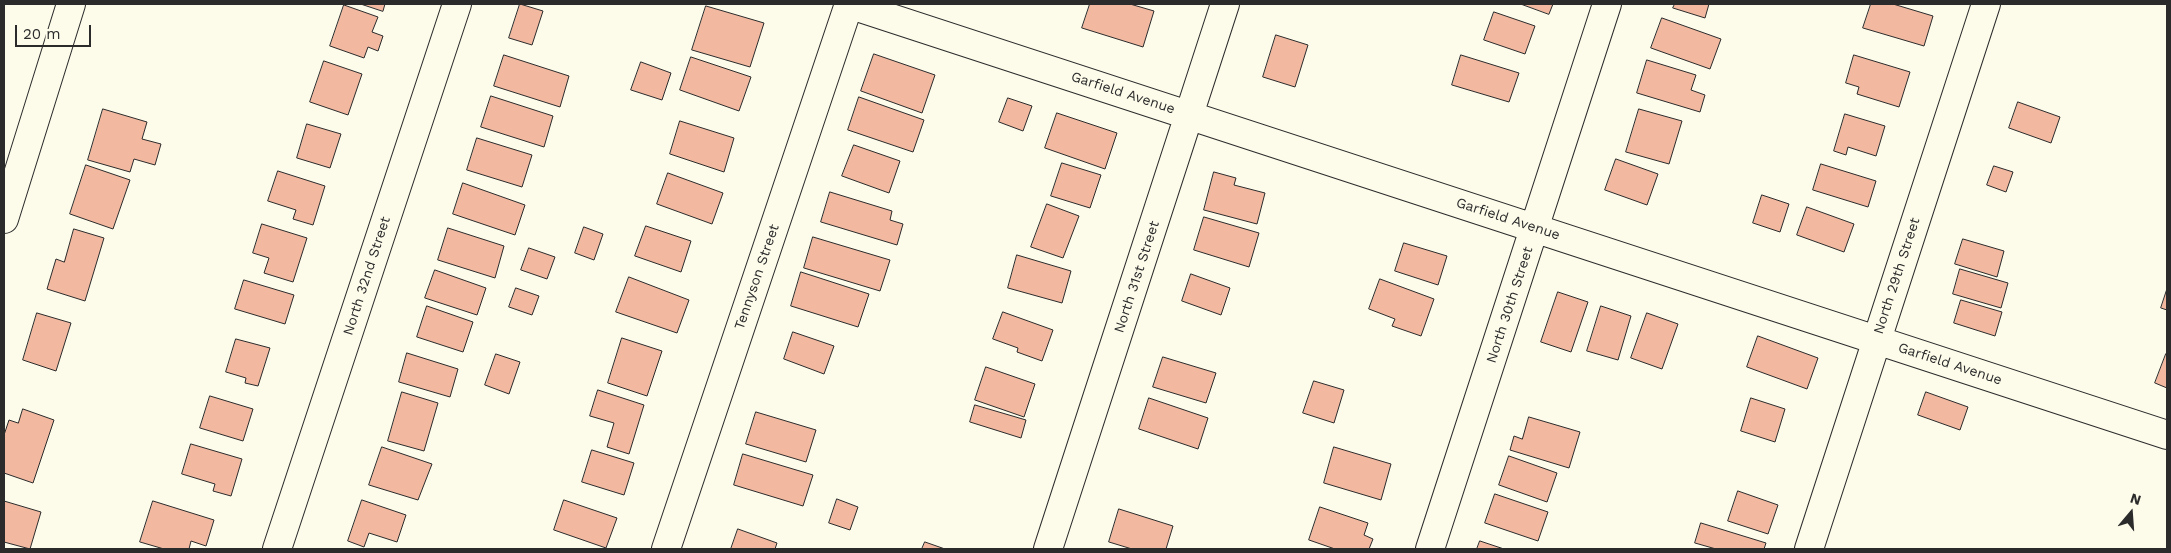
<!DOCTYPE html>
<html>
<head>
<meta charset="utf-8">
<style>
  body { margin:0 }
  #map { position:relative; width:2171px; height:553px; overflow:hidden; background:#fdfbea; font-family:"Work Sans",sans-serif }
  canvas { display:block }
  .frame { position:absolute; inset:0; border:5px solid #2b2b2b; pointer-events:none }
  .north { position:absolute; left:2106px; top:488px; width:50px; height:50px; -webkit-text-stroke:4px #fdfbea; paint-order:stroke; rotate:18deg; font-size:14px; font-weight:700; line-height:20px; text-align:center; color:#2b2b2b }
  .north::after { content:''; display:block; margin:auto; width:18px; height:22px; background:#2b2b2b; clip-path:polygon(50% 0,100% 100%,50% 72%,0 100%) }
  .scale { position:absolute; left:15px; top:25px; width:76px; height:22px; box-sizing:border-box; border:2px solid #2b2b2b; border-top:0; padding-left:6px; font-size:15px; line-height:18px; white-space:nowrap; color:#2b2b2b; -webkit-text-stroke:4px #fdfbea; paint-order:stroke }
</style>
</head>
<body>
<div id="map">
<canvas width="2171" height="553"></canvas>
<div class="frame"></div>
<div class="north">N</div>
<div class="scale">20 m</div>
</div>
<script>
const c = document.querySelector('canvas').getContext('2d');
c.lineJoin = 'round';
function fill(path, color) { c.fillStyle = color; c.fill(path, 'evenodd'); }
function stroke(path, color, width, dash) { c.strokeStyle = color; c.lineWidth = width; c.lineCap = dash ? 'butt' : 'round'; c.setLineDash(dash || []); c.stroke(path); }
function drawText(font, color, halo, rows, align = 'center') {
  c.font = font + ' "Work Sans",sans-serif'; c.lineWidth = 4; c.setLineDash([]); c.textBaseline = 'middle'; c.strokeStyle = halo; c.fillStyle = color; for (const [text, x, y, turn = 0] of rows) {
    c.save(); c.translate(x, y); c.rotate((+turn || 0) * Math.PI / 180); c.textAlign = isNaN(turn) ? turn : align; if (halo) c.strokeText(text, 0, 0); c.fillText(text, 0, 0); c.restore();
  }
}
const building = new Path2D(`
  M 361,4 L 385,4 L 383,11 Z
  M 520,4 L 543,11 L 532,45 L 509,38 Z
  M 1090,4 L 1130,4 L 1154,11 L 1143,47 L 1082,28 Z
  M 1521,4 L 1553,4 L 1549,14 Z
  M 1675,4 L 1709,4 L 1705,18 L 1673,8 Z
  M 1871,4 L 1893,4 L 1933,16 L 1924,46 L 1863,28 Z
  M 344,5 L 378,17 L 372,32 L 383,36 L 378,51 L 368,47 L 364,58 L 330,46 Z
  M 706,6 L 764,23 L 750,67 L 692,50 Z
  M 1494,12 L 1535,26 L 1525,54 L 1484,40 Z
  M 1662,18 L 1721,39 L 1710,69 L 1651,48 Z
  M 1276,35 L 1308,45 L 1295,87 L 1263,77 Z
  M 874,54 L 935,75 L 922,113 L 861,91 Z
  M 504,55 L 569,76 L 560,107 L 494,86 Z
  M 1461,55 L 1519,73 L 1509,102 L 1452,85 Z
  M 1854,55 L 1910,72 L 1899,107 L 1857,94 L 1859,87 L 1846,83 Z
  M 691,57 L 751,77 L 739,111 L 680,90 Z
  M 1647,60 L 1696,75 L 1691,90 L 1705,95 L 1700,112 L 1637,93 Z
  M 324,61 L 362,74 L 348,115 L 310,102 Z
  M 641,62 L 671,73 L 662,100 L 631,90 Z
  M 491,96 L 553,116 L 544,147 L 481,127 Z
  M 859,97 L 924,120 L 913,152 L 848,130 Z
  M 1008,98 L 1032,106 L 1023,131 L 999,122 Z
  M 2018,102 L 2060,117 L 2051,143 L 2009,128 Z
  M 103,109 L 147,122 L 142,139 L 161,144 L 155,165 L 134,159 L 130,172 L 88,160 Z
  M 1639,109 L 1682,121 L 1669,164 L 1626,152 Z
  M 1057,113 L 1117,133 L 1105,169 L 1045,148 Z
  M 1845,114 L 1885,126 L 1876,156 L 1848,147 L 1846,155 L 1834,151 Z
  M 680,121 L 734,138 L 724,172 L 670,154 Z
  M 307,124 L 341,134 L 330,168 L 297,158 Z
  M 477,138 L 532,155 L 522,187 L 467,170 Z
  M 854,145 L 900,161 L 889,193 L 842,176 Z
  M 1616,159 L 1658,174 L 1647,205 L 1605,190 Z
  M 1062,163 L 1101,175 L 1090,208 L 1051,196 Z
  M 1821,164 L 1876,181 L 1868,207 L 1813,190 Z
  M 86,165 L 130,180 L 113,229 L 70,214 Z
  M 1994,166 L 2013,172 L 2006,192 L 1987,185 Z
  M 278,171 L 325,186 L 313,225 L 293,219 L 296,210 L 268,201 Z
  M 1214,172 L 1236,178 L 1234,185 L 1265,193 L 1257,224 L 1204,210 Z
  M 668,173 L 723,193 L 712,224 L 657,204 Z
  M 463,183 L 525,205 L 515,235 L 453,214 Z
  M 830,192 L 892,211 L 890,220 L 903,224 L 897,245 L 821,222 Z
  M 1762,195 L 1789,204 L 1780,232 L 1753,223 Z
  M 1047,204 L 1079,216 L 1063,258 L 1031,247 Z
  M 1807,207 L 1854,224 L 1844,252 L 1797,235 Z
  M 1204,217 L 1259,233 L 1249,267 L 1194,250 Z
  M 262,224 L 307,238 L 293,282 L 264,273 L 269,258 L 253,253 Z
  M 646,226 L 691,241 L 681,272 L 635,256 Z
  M 584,227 L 603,234 L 594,260 L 575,253 Z
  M 448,228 L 504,246 L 495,278 L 438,260 Z
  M 74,229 L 104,238 L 85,301 L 47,289 L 56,259 L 64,262 Z
  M 813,237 L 890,260 L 880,291 L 804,268 Z
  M 1963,239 L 2004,251 L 1997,277 L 1955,264 Z
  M 1404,243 L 1447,256 L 1438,285 L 1395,271 Z
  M 529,248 L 555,257 L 547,279 L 521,270 Z
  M 1017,255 L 1071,271 L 1062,303 L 1008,288 Z
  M 1960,269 L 2008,283 L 2001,308 L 1953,294 Z
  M 435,270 L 486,288 L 477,315 L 425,298 Z
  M 801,272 L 869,294 L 858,327 L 791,306 Z
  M 1191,274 L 1230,288 L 1221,315 L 1182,301 Z
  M 629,277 L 689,300 L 677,333 L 616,312 Z
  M 1380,279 L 1434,299 L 1421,336 L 1392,326 L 1395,319 L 1369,309 Z
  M 244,280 L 294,295 L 285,324 L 235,309 Z
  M 516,288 L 539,296 L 532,315 L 509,307 Z
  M 2167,289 L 2167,310 L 2161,308 Z
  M 1558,292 L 1588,302 L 1571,352 L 1541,342 Z
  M 1961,300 L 2002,312 L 1995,336 L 1954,323 Z
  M 427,306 L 473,322 L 463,352 L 417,337 Z
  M 1601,306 L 1631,316 L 1618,360 L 1587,351 Z
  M 1003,312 L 1053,330 L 1042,361 L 1017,352 L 1018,348 L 993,339 Z
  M 37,313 L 71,323 L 56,371 L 23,360 Z
  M 1647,313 L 1678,324 L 1662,369 L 1631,358 Z
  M 793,332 L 834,346 L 824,374 L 784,359 Z
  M 1758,336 L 1818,358 L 1807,389 L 1747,367 Z
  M 622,338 L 662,351 L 647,396 L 608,383 Z
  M 236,339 L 270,348 L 258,386 L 245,383 L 246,378 L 226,372 Z
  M 407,353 L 458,369 L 450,397 L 399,382 Z
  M 496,354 L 520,362 L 509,394 L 485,385 Z
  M 2166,354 L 2167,355 L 2167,388 L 2155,383 Z
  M 1163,357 L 1216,373 L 1206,403 L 1153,387 Z
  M 986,367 L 1035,384 L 1024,417 L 975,400 Z
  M 1314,381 L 1344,390 L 1334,423 L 1303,413 Z
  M 598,390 L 644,405 L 629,454 L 607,447 L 614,423 L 590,416 Z
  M 402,392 L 438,403 L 424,451 L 388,441 Z
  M 1926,392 L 1968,407 L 1960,430 L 1918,415 Z
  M 210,396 L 253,409 L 243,441 L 200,428 Z
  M 1149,398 L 1208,418 L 1198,449 L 1139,429 Z
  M 1751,398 L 1785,409 L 1775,442 L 1741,431 Z
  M 975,405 L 1026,420 L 1021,438 L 970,422 Z
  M 23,409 L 54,420 L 33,483 L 4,473 L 4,435 L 9,420 L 18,423 Z
  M 756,412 L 816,430 L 806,462 L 746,444 Z
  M 1529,417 L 1580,432 L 1569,468 L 1510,450 L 1514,436 L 1522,439 Z
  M 191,444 L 242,459 L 231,496 L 213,491 L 215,484 L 182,474 Z
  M 382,447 L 432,464 L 418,500 L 369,485 Z
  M 1334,447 L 1391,464 L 1381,500 L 1324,483 Z
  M 592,450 L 634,463 L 624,495 L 582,482 Z
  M 743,454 L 813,475 L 803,506 L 734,485 Z
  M 1509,456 L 1557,473 L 1547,502 L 1499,485 Z
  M 1738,491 L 1778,505 L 1768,534 L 1728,521 Z
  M 1495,494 L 1548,512 L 1538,541 L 1485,523 Z
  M 837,499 L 858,507 L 850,530 L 829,523 Z
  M 362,500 L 406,515 L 397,542 L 369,533 L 364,547 L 348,541 Z
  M 564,500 L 617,518 L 606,548 L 554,530 Z
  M 4,501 L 41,512 L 30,549 L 4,542 Z
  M 153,501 L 214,520 L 206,546 L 191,541 L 189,549 L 164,549 L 140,542 Z
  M 1320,507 L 1368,523 L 1364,535 L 1373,539 L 1369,549 L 1335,549 L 1309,540 Z
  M 1119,509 L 1173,526 L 1166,549 L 1132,549 L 1109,542 Z
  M 1701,523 L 1766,543 L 1764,549 L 1716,549 L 1695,543 Z
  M 738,529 L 777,543 L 775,549 L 731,549 Z
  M 1480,541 L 1504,549 L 1477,549 Z
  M 925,542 L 945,549 L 922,549 Z`);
fill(building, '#f2b8a0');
stroke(building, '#2b2b2b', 1);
const minor = new Path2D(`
  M 848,4 L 2167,435
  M 4,219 L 71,4
  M 277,549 L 457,4
  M 666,549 L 849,4
  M 1048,549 L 1225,4
  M 1430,549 L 1607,4
  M 1809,549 L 1986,4`);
stroke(minor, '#2b2b2b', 30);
stroke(minor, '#fdfbea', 28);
drawText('14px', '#2b2b2b', '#fdfbea', [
  ["Garfield Avenue",1123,93,18],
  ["Garfield Avenue",1508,219,18],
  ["North 32nd Street",367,276,-72],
  ["North 29th Street",1897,276,-72],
  ["Tennyson Street",757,277,-71],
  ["North 31st Street",1137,277,-72],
  ["North 30th Street",1510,305,-72],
  ["Garfield Avenue",1950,364,18]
]);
</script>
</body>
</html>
